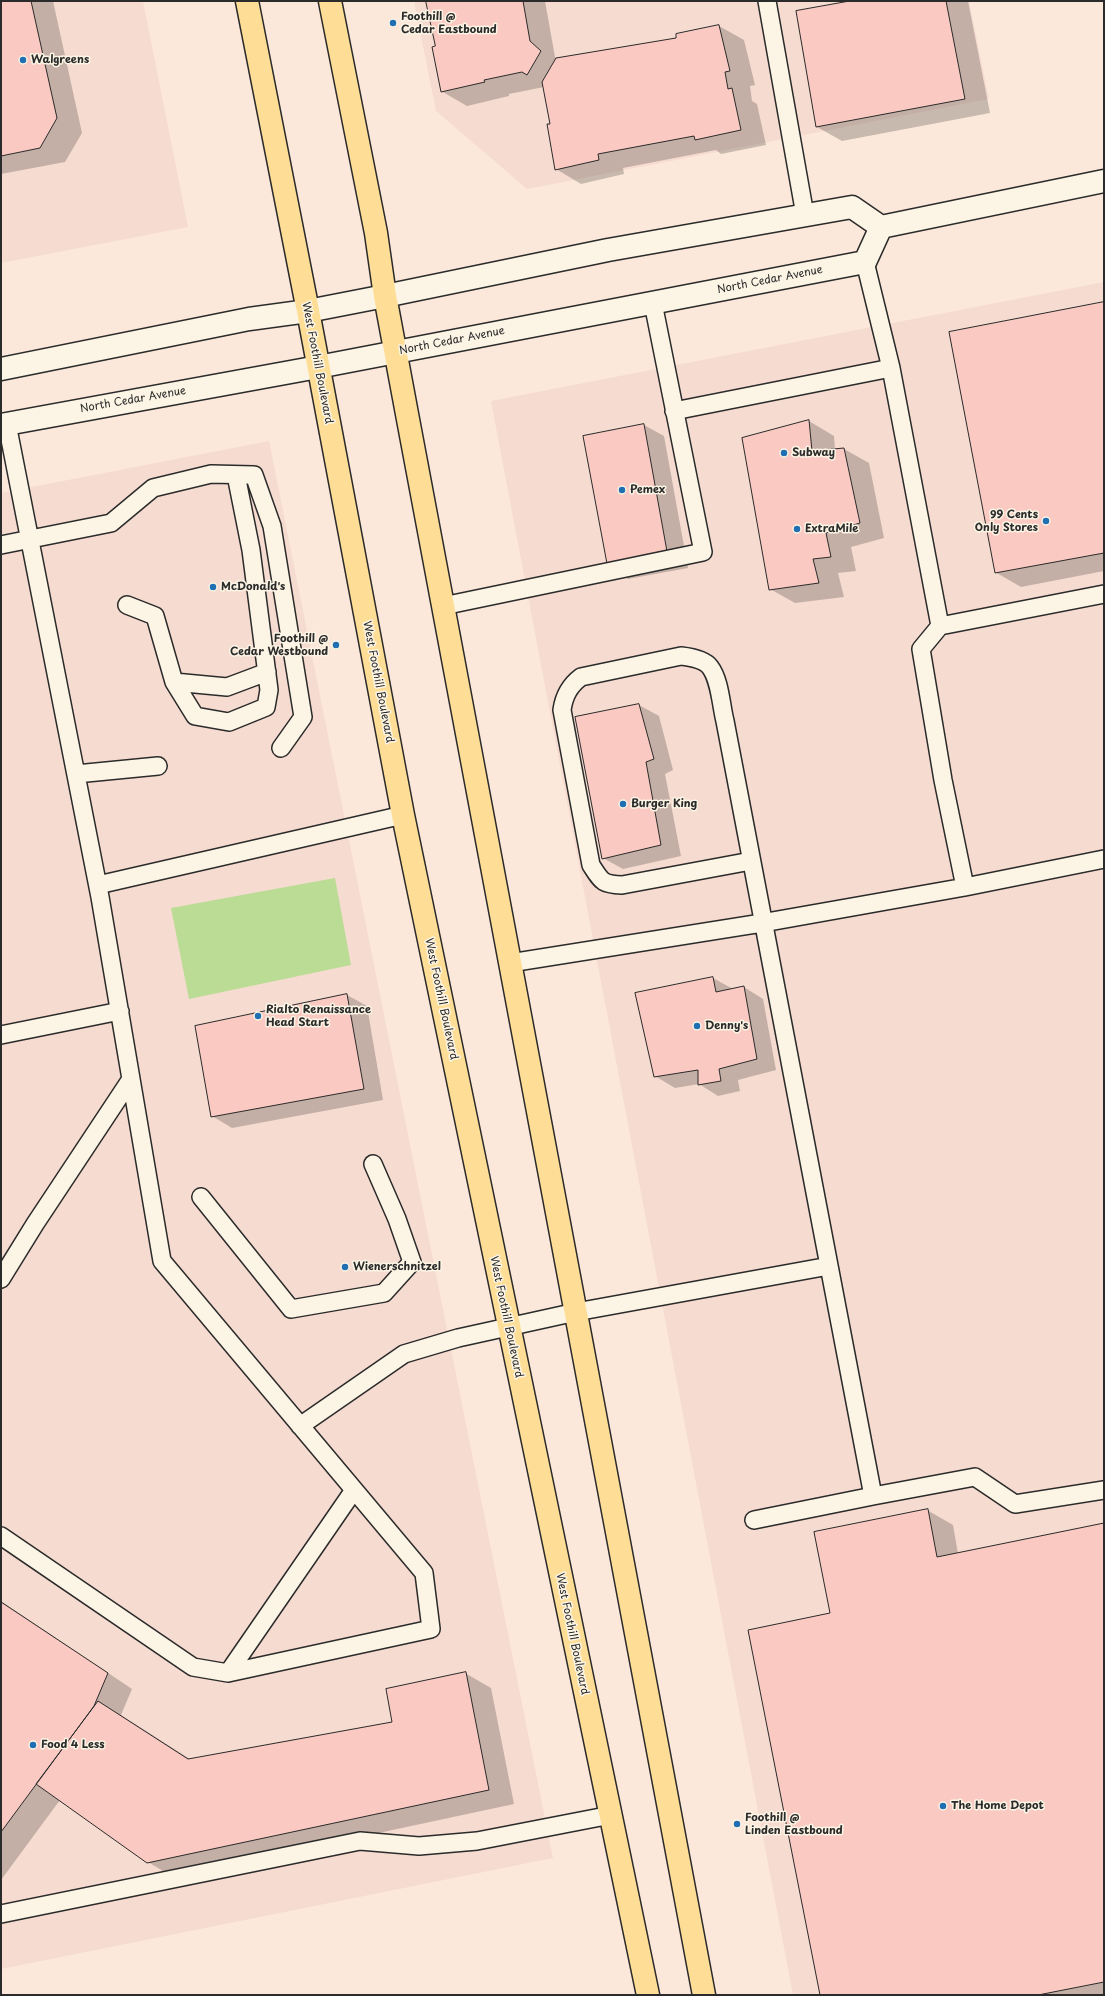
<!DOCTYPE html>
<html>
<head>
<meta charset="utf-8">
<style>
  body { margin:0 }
  #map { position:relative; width:1105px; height:1996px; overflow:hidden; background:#fbe8da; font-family:"Playpen Sans",sans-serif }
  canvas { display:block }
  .frame { position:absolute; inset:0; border:2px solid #2b2b2b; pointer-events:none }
</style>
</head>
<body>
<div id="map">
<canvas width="1105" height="1996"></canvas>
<div class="frame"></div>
</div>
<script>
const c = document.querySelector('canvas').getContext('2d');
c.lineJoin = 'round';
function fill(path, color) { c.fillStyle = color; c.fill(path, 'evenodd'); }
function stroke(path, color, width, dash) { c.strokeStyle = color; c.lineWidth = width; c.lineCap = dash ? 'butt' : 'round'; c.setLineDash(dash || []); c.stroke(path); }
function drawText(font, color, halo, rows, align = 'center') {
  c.font = font + ' "Playpen Sans",sans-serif'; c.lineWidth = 3; c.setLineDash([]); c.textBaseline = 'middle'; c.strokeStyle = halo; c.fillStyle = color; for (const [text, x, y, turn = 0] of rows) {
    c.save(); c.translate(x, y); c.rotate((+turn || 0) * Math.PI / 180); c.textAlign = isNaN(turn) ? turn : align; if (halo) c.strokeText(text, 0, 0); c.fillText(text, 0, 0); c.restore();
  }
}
fill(new Path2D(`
  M 1,1 L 143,1 L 188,227 L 1,263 Z
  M 414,1 L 969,1 L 989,99 L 527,189 L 436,111 Z
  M 1104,282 L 1104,1995 L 793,1995 L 491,401 Z
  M 269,441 L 553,1858 L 1,1969 L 1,493 Z`), '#f6dbd0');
fill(new Path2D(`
  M 335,878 L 351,965 L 189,999 L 171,908 Z`), '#bbdc95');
fill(new Path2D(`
  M 1,1 L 53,1 L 82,133 L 65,162 L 1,174 Z
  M 427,1 L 545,1 L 555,57 L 558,59 L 677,39 L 719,26 L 744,40 L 755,85 L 750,86 L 752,101 L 757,104 L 766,145 L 721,154 L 716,150 L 623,168 L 624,174 L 581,184 L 556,169 L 552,125 L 544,87 L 509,94 L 509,96 L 467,106 L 441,91 L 436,47 Z
  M 856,1 L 968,1 L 990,113 L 842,141 L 817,127 L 797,12 Z
  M 1104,303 L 1104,571 L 1021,587 L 995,572 Z
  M 809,421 L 834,436 L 835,450 L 844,449 L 869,463 L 884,538 L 851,547 L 856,571 L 838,573 L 844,597 L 795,603 L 770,589 Z
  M 644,425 L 664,436 L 688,568 L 628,579 L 609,568 L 584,436 Z
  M 639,705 L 659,716 L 673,770 L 665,774 L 681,856 L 623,869 L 603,858 Z
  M 713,978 L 733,989 L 744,987 L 763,999 L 776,1070 L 738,1080 L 740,1091 L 718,1096 L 699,1084 L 675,1088 L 655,1076 Z
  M 347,995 L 367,1006 L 383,1100 L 232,1128 L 212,1116 Z
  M 927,1510 L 953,1525 L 958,1554 L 1104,1524 L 1104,1995 L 821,1995 L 831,1614 Z
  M 1,1601 L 132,1689 L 121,1715 L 190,1759 L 394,1723 L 465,1673 L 491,1688 L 514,1804 L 173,1877 L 148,1862 L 60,1800 L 1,1880 Z`), '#0003');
const building = new Path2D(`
  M 1,1 L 31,1 L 57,118 L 40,148 L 1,156 Z
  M 426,1 L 523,1 L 530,41 L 541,51 L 527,75 L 522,72 L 484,80 L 485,82 L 441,92 L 432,47 L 435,46 Z
  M 850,1 L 946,1 L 965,99 L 816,127 L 796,11 Z
  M 719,25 L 730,71 L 725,72 L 728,89 L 732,88 L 741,130 L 695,140 L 694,136 L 598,154 L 599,160 L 555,170 L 547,124 L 550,124 L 542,82 L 556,58 L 676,38 L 676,34 Z
  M 1104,302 L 1104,553 L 995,573 L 949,332 Z
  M 809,420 L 812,451 L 844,448 L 860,523 L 826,533 L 831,557 L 813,559 L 819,583 L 769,590 L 742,438 Z
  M 644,424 L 668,557 L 608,569 L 583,436 Z
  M 639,704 L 654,759 L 646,762 L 661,845 L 602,859 L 575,717 Z
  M 713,977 L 716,992 L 744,986 L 757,1059 L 719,1069 L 721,1081 L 698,1085 L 698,1070 L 654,1077 L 635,993 Z
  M 347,994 L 364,1089 L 211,1117 L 195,1026 Z
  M 928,1509 L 937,1557 L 1104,1523 L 1104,1982 L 1038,1995 L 820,1995 L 748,1630 L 830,1613 L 814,1532 Z
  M 1,1602 L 108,1673 L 94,1706 L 1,1832 Z
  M 466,1672 L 489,1790 L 147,1863 L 36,1784 L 98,1701 L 188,1759 L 392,1722 L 386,1689 Z`);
fill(building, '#f9c9c2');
stroke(building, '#2b2b2b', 1);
const lane = new Path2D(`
  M 767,1 L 805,215
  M 865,262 L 891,368 L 940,626 L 1104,594
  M 674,411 L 891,368
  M 1,545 L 111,523 L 153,488 L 211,474 L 254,475 L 272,526 L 303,717 L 281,748
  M 127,605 L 155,616 L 174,682 L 195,716 L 229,722 L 266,707 L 269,690 L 251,550 L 236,475
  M 443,606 L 703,552 L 653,303
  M 940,626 L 921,649 L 943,780 L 965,887
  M 174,682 L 227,687 L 267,672
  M 76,774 L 158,766
  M 751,861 L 622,885 C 602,884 602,882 591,865 L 562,710 C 564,696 569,686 581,677 L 681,656 C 690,657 704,659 710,667 C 720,680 721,705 725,721 L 873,1496 L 975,1477 L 1015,1504 L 1104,1490
  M 98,885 L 403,815
  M 510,963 L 762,923 L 965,887 L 1104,859
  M 1,1035 L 120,1011
  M 201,1197 L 291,1309 L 384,1293 L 412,1262 L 397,1219 L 373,1164
  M 1,1279 L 35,1224 L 131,1079
  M 300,1426 L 404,1354 L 458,1338 L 576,1312 L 829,1266
  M 754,1520 L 873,1496
  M 1,1536 L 193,1667 L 228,1673 L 431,1629 L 424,1573 L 162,1261 L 100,897 L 7,424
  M 228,1673 L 354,1490
  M 1,1914 L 360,1841 L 419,1846 L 477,1841 L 611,1815`);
const secondary = new Path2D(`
  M 1,369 L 249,319 L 308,311 L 385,296 L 608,250 L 852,207 L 881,227 L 1104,181
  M 1,425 L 318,367 L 865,262 L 881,227`);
const primary = new Path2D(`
  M 247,1 L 308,311 L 403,815 L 648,1995
  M 330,1 L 376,233 L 385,296 L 407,414 L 704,1995`);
stroke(lane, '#2b2b2b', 20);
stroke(secondary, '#2b2b2b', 25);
stroke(primary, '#2b2b2b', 25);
stroke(lane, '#fcf5e5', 17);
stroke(secondary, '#fcf5e5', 22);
stroke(primary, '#fede96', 22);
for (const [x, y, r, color] of [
  [393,23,4,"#1f6fb2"],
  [23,60,4,"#1f6fb2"],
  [784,453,4,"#1f6fb2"],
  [622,490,4,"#1f6fb2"],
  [1046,521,4,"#1f6fb2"],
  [797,529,4,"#1f6fb2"],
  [213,587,4,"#1f6fb2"],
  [336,645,4,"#1f6fb2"],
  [623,804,4,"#1f6fb2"],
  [258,1016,4,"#1f6fb2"],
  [697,1026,4,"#1f6fb2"],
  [345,1267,4,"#1f6fb2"],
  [33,1745,4,"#1f6fb2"],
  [943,1806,4,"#1f6fb2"],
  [737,1824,4,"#1f6fb2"]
]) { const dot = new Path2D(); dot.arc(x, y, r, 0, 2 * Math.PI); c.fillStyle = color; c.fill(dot); stroke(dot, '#fcf5e5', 1.5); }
drawText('bold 11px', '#2b2b2b', '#fcf5e5', [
  ["Foothill @",401,17],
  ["Cedar Eastbound",401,30],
  ["Walgreens",31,60],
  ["Subway",792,453],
  ["Pemex",630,490],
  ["99 Cents",1038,515,"right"],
  ["Only Stores",1038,528,"right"],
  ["ExtraMile",805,529],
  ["McDonald's",221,587],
  ["Foothill @",328,639,"right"],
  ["Cedar Westbound",328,652,"right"],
  ["Burger King",631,804],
  ["Rialto Renaissance",266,1010],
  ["Head Start",266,1023],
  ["Denny's",705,1026],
  ["Wienerschnitzel",353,1267],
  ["Food 4 Less",41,1745],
  ["The Home Depot",951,1806],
  ["Foothill @",745,1818],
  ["Linden Eastbound",745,1831]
], 'left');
drawText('11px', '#2b2b2b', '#fcf5e5', [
  ["North Cedar Avenue",770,280,-11],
  ["North Cedar Avenue",452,341,-11],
  ["West Foothill Boulevard",317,363,79],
  ["North Cedar Avenue",133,400,-10],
  ["West Foothill Boulevard",378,682,79],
  ["West Foothill Boulevard",441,999,78],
  ["West Foothill Boulevard",506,1317,78],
  ["West Foothill Boulevard",572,1634,78]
]);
</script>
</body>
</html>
